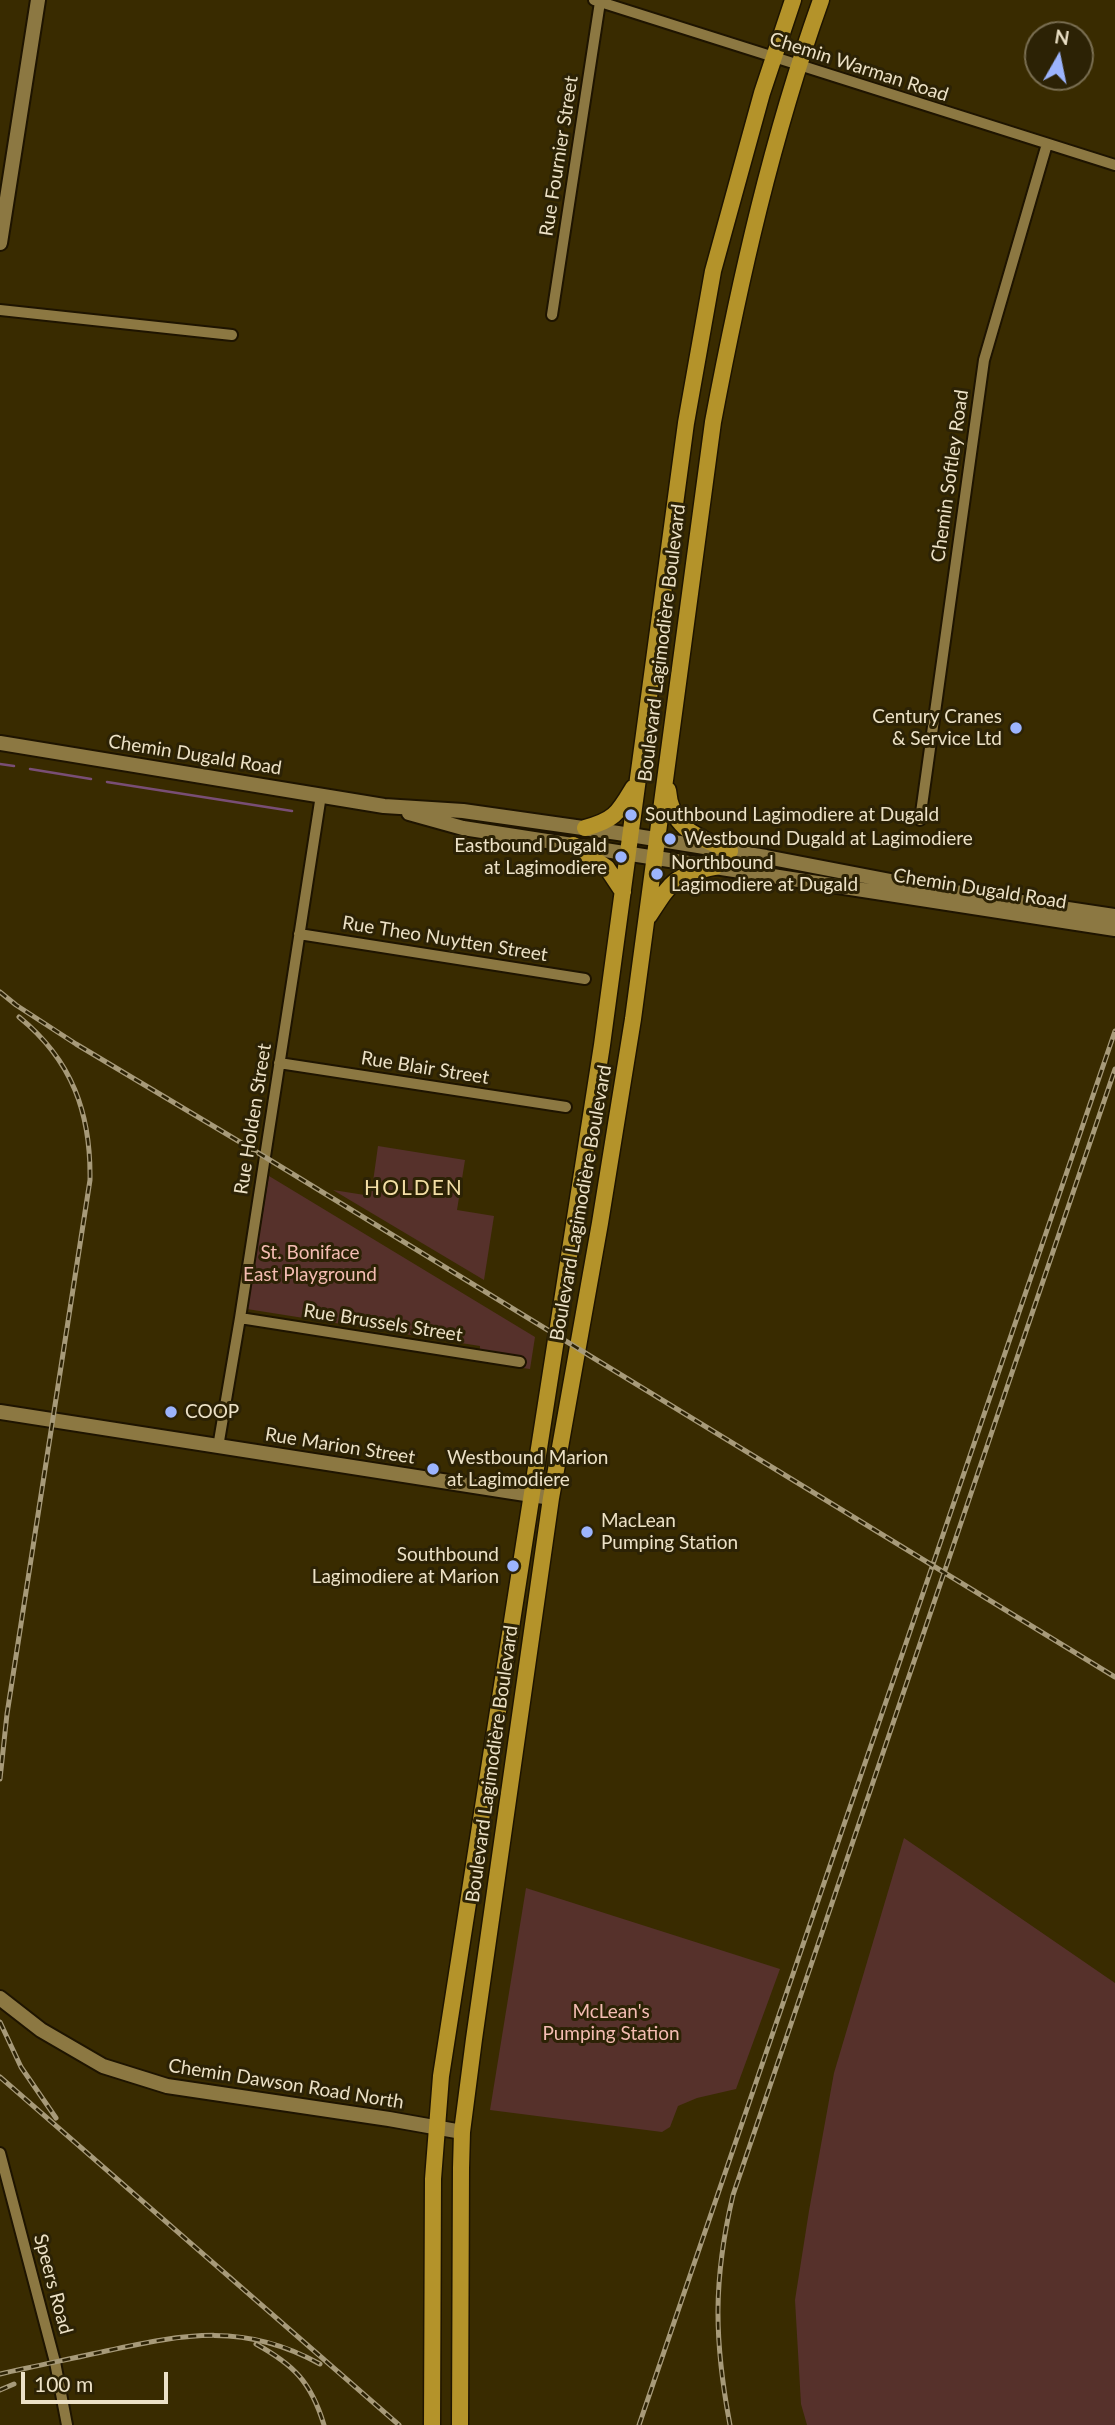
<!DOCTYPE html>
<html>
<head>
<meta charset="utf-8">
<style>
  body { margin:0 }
  #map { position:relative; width:1115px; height:2425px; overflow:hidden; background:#392b00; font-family:Lato,sans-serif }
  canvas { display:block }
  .north { position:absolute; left:1024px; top:21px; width:70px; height:70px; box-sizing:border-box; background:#2c2205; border:2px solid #796e52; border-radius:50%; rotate:9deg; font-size:19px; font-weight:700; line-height:28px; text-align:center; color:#ece1c6 }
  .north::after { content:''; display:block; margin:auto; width:24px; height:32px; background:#9cb4fd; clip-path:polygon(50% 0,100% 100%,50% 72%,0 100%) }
  .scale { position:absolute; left:21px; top:2372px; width:147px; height:32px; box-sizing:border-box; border:4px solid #ece1c6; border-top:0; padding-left:9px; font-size:21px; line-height:24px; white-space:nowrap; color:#ece1c6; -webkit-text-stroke:5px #2c2205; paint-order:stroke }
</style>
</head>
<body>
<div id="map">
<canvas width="1115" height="2425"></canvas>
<div class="north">N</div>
<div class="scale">100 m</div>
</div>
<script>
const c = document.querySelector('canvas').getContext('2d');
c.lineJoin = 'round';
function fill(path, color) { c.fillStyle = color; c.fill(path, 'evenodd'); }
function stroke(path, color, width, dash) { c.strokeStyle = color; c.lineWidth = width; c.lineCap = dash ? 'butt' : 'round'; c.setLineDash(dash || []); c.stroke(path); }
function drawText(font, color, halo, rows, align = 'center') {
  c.font = font + ' Lato,sans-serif'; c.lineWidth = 6; c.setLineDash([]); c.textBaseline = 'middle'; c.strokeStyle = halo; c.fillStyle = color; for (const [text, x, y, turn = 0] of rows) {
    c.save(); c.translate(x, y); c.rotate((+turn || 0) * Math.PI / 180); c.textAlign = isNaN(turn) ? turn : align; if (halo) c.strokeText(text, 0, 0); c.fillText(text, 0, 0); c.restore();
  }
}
fill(new Path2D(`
  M 378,1146 L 465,1160 L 457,1210 L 494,1216 L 484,1280 L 333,1190 L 371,1196 Z
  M 269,1176 L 535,1337 L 530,1369 L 479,1362 L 480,1346 L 247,1309 Z
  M 904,1838 L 1115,1983 L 1115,2425 L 807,2425 L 801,2404 L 795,2300 L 809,2211 L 834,2073 Z
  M 526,1888 L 780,1969 L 736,2089 L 697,2098 L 678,2106 L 670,2127 L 662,2132 L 490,2110 Z`), '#56312b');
stroke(new Path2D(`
  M 0,764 L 14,766
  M 30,769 L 91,779
  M 107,782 L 292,811`), '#794e75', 2.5);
const street = new Path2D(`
  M 594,0 L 1115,165
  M 0,310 L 232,335
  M 552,315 L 600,2
  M 920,820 L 984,360 L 1047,144
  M 299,934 L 585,979
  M 279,1063 L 566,1107
  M 240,1318 L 520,1362
  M 218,1447 L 240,1318 L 321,795
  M 0,2153 L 55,2362 L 67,2425`);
const secondary = new Path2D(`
  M 0,243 L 38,0
  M 0,743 L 384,806 L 463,811 L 618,833 L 766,857 L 922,887 L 1115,916
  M 409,813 L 463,828 L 1115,929
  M 0,1412 L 551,1498
  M 0,1998 L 41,2030 L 103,2066 L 167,2086 L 389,2119 L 462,2132`);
const primary = new Path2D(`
  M 668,790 C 671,830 699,837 730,851
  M 585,828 C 615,820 618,813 633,788
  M 573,845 L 607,868 L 623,892
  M 649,916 C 671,882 674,875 715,867
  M 432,2425 L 433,2179 L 441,2076 L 602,1045 L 686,423 L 713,271 L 762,93 L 793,0
  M 460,2425 L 461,2168 L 462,2132 L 474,2039 L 551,1498 L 600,1223 L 633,1019 L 713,422 C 740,279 772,137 821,0`);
stroke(street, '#1e1400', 14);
stroke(secondary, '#1e1400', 18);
stroke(primary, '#1e1400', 19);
stroke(street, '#8c7842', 10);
stroke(secondary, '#8c7842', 14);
stroke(primary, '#b4932a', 16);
const rail = new Path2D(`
  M 0,992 L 16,1005 L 76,1044 L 265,1157 L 1115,1677
  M 0,1779 L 7,1714 L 90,1180 C 91,1113 72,1060 19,1017
  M 0,2022 L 21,2067 L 56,2118
  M 0,2077 L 399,2425
  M 256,2344 C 294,2365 311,2382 324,2425
  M 0,2374 C 35,2366 70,2359 106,2351 C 185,2334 245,2322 320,2364
  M 0,2390 L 14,2384
  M 639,2425 L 1115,1031
  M 730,2425 C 714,2340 713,2280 733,2195 L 1115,1069`);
stroke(rail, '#a79a79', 5);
stroke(rail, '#2c2205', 2.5, [8]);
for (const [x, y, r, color] of [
  [1016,728,7,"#9cb4fd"],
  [631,815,7,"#9cb4fd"],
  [670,839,7,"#9cb4fd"],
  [621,857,7,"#9cb4fd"],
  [657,874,7,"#9cb4fd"],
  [171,1412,7,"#9cb4fd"],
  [433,1469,7,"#9cb4fd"],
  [587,1532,7,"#9cb4fd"],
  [513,1566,7,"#9cb4fd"]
]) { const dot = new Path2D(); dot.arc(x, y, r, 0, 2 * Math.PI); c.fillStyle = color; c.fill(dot); stroke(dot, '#2c2205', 2.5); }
drawText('19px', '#ece1c6', '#2c2205', [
  ["Chemin Warman Road",859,67,18],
  ["Rue Fournier Street",559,156,-81],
  ["Chemin Softley Road",950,476,-82],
  ["Boulevard Lagimodière Boulevard",662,643,-83],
  ["Chemin Dugald Road",195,755,9],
  ["Chemin Dugald Road",980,889,9],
  ["Rue Theo Nuytten Street",445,939,9],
  ["Rue Blair Street",425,1068,9],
  ["Rue Holden Street",253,1119,-81],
  ["Boulevard Lagimodière Boulevard",581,1203,-80],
  ["Rue Brussels Street",383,1323,9],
  ["Rue Marion Street",340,1446,9],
  ["Boulevard Lagimodière Boulevard",492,1764,-82],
  ["Chemin Dawson Road North",286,2084,9],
  ["Speers Road",53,2284,75]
]);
drawText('19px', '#ece1c6', '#2c2205', [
  ["Century Cranes",1002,717,"right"],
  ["& Service Ltd",1002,739,"right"],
  ["Southbound Lagimodiere at Dugald",645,815],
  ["Westbound Dugald at Lagimodiere",684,839],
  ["Eastbound Dugald",607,846,"right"],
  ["at Lagimodiere",607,868,"right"],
  ["Northbound",671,863],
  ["Lagimodiere at Dugald",671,885],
  ["COOP",185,1412],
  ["Westbound Marion",447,1458],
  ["at Lagimodiere",447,1480],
  ["MacLean",601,1521],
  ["Pumping Station",601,1543],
  ["Southbound",499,1555,"right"],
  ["Lagimodiere at Marion",499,1577,"right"]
], 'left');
drawText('19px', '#f4bcb2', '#2c2205', [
  ["St. Boniface",310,1253],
  ["East Playground",310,1275],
  ["McLean's",611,2012],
  ["Pumping Station",611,2034]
]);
c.letterSpacing = '2px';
drawText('21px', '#f3dea5', '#2c2205', [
  ["HOLDEN",414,1188]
]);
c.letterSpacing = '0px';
</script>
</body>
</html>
